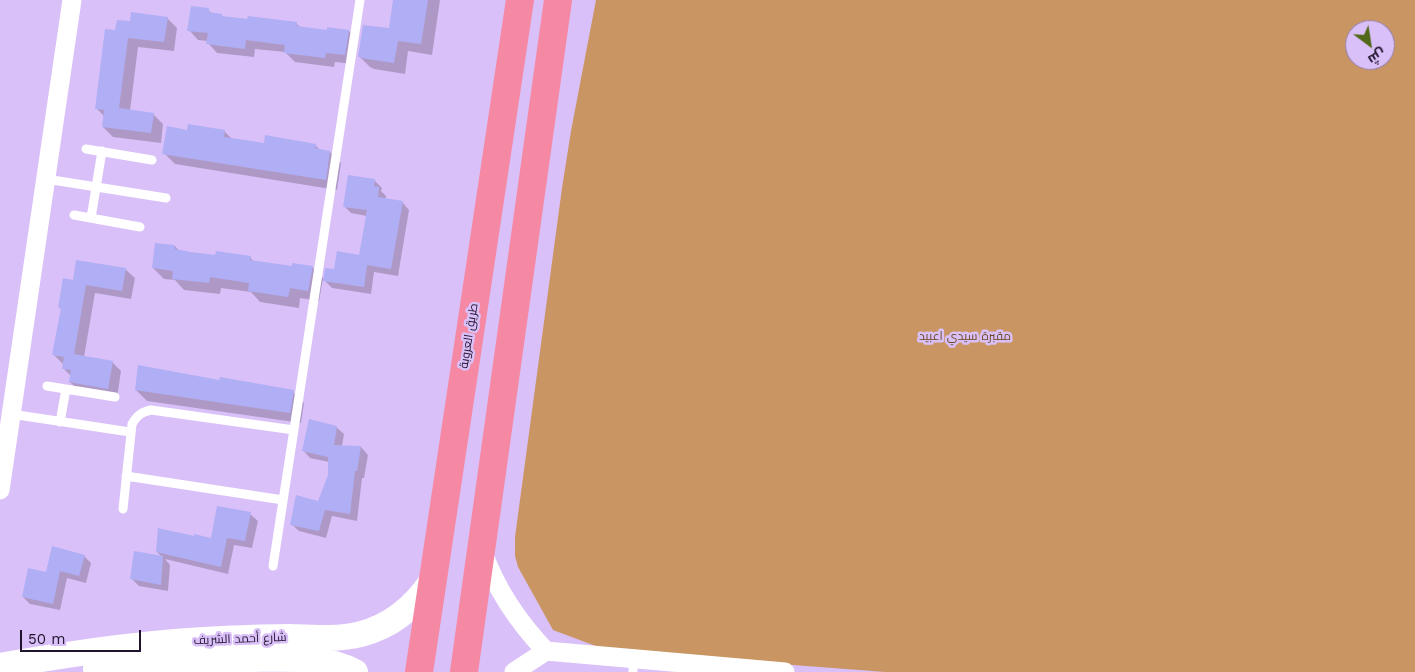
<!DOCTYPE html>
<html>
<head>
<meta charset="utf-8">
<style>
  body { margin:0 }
  #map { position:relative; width:1415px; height:672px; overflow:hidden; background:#dac0f8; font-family:"Work Sans",Cairo,sans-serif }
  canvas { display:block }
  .north { position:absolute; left:1345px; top:20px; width:50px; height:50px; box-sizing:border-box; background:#dac0f8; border:1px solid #907ba7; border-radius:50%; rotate:149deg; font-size:14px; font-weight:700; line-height:20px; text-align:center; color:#20132d }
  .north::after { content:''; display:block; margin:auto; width:18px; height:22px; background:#506818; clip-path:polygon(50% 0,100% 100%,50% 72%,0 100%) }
  .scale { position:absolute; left:20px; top:630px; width:121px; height:22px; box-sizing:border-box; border:2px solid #20132d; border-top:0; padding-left:6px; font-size:15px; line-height:18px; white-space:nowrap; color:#20132d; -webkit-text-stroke:4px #dac0f8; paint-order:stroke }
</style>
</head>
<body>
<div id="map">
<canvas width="1415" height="672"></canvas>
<div class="north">ش</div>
<div class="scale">50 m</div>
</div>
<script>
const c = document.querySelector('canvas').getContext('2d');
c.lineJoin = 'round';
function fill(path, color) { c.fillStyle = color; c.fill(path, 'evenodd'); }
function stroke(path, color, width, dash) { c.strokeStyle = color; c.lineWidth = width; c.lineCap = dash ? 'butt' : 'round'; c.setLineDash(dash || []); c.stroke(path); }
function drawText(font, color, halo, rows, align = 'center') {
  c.font = font + ' "Work Sans",Cairo,sans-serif'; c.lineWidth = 5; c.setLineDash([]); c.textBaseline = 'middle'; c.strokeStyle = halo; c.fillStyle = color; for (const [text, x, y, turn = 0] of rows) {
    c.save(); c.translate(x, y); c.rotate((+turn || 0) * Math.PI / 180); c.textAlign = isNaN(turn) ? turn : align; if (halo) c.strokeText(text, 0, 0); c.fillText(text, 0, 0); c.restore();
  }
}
fill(new Path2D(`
  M 596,0 L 1415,0 L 1415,672 L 885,672 L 609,651 L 553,630 L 518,567 L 515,556 L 515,537 L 562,188 L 571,131 ZM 1355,30 L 1385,30 L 1385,60 L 1355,60 Z`), '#c99663');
fill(new Path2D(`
  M 394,0 L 440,0 L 432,55 L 408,51 L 405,74 L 374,69 L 370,67 L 359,56 L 390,30 Z
  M 208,10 L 213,14 L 221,15 L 224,17 L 297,24 L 301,28 L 328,31 L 349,31 L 358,40 L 354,64 L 335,62 L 334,67 L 295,62 L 285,52 L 255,49 L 254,57 L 217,53 L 208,43 L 208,41 L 198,40 L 189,30 Z
  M 167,18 L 177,28 L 174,51 L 138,47 L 130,111 L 153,114 L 163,124 L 161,143 L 113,137 L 103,127 L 104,116 L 96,108 L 116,31 L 131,23 Z
  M 188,131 L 224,131 L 233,140 L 265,145 L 315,145 L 321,151 L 330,152 L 341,163 L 337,190 L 175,164 L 164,153 Z
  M 374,180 L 382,188 L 381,191 L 386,196 L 385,200 L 402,202 L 409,210 L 398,276 L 374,272 L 371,294 L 332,288 L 323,279 L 319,301 L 300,298 L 299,308 L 260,302 L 251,292 L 221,288 L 220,294 L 184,290 L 175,280 L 164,279 L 153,268 L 175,246 L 180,252 L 191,254 L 250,257 L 254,262 L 293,267 L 312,267 L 325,280 L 335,271 L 361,256 L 367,216 L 351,213 L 344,206 Z
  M 125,269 L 135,278 L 131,299 L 95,293 L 84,357 L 112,362 L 121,371 L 117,398 L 79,391 L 70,382 L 71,376 L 63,368 L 63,364 L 54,355 L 62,310 L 59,307 L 74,281 Z
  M 220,381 L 293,392 L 304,403 L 301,423 L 147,401 L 136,390 Z
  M 336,427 L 344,434 L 342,446 L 361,447 L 368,455 L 364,478 L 362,478 L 357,521 L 332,516 L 326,538 L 299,531 L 291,524 L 318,503 L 330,476 L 329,462 L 310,458 L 303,450 Z
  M 250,514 L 258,521 L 252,548 L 234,545 L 228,574 L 165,559 L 170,565 L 168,591 L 139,586 L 132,579 L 162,557 L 157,552 L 195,538 L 212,539 Z
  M 84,556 L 91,563 L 86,583 L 67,578 L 60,610 L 30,604 L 23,597 L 47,573 Z`), '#0003');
fill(new Path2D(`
  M 393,0 L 428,0 L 421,44 L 398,41 L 394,63 L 361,58 L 362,57 L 358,57 L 363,25 L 389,28 Z
  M 191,6 L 209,8 L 209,12 L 222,14 L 222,16 L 247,19 L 248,16 L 297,22 L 297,26 L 327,30 L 327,27 L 349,30 L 345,55 L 326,53 L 325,58 L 284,53 L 285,45 L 246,40 L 245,49 L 206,44 L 208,33 L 187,31 Z
  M 131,12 L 168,17 L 164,42 L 128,38 L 119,108 L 154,113 L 151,133 L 102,127 L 104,110 L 95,109 L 105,29 L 115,30 L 117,20 L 130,21 Z
  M 188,124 L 225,130 L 224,137 L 245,140 L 264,143 L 265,135 L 316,144 L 315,148 L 330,151 L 326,180 L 162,154 L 167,126 L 187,130 Z
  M 348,175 L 375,179 L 374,186 L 379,187 L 378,197 L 403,201 L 391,269 L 367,265 L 364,287 L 323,281 L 325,268 L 334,269 L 337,251 L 359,255 L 367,210 L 343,207 Z
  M 155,243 L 175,245 L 175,249 L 191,252 L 215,255 L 216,251 L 251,256 L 250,260 L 292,266 L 292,263 L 313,266 L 308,291 L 290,288 L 288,297 L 248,291 L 249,283 L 210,277 L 209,283 L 172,279 L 173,271 L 152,268 Z
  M 76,260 L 126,268 L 122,291 L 86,285 L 74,354 L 113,361 L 108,389 L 69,382 L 71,370 L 62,369 L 64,357 L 52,355 L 61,308 L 58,308 L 63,278 L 73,280 Z
  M 138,365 L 219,380 L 220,377 L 294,390 L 290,413 L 135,390 Z
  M 309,419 L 337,426 L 334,445 L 361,446 L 357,471 L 355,471 L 350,514 L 325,510 L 319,531 L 290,525 L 296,495 L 318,501 L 328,475 L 328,457 L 302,451 Z
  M 217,506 L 251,512 L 245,541 L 227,538 L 221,567 L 156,552 L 158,528 L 194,536 L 194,534 L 211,538 Z
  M 52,546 L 85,555 L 79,576 L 60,571 L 53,604 L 22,597 L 28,568 L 46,572 Z
  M 134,551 L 163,556 L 161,585 L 130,579 Z`), '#b0aef5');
stroke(new Path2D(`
  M 86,149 L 152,160
  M 46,179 L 166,198
  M 74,215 L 140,227
  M 91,218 L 102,151
  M 47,386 L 115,397
  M 11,414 L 130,432
  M 60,422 L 66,389
  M 126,476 L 283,500
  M 123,509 L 132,424 C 137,415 142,412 151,410 L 294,430
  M 273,566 L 360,0
  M 633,672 L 633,659`), '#fff', 9);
stroke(new Path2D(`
  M 0,490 L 72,0
  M 482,550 C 496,589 517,621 546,651
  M 514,672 L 546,651 L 785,672`), '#fff', 19);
stroke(new Path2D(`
  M 0,666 C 73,653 147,642 222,639 C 244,638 267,637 290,637 C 313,638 338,640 361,634 C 392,626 415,606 432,581
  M 96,669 C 145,662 196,660 246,659 C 280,659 325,655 355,672`), '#fff', 26);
stroke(new Path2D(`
  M 419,672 L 520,0
  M 464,672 L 558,0`), '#f588a3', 28);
drawText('12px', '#20132d', '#dac0f8', [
  ["طريق العروبة",469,336,-81],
  ["شارع أحمد الشريف",240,639,-2]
]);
drawText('12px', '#6e4a25', '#dac0f8', [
  ["مقبرة سيدي اعبيد",965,336]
]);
</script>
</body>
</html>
